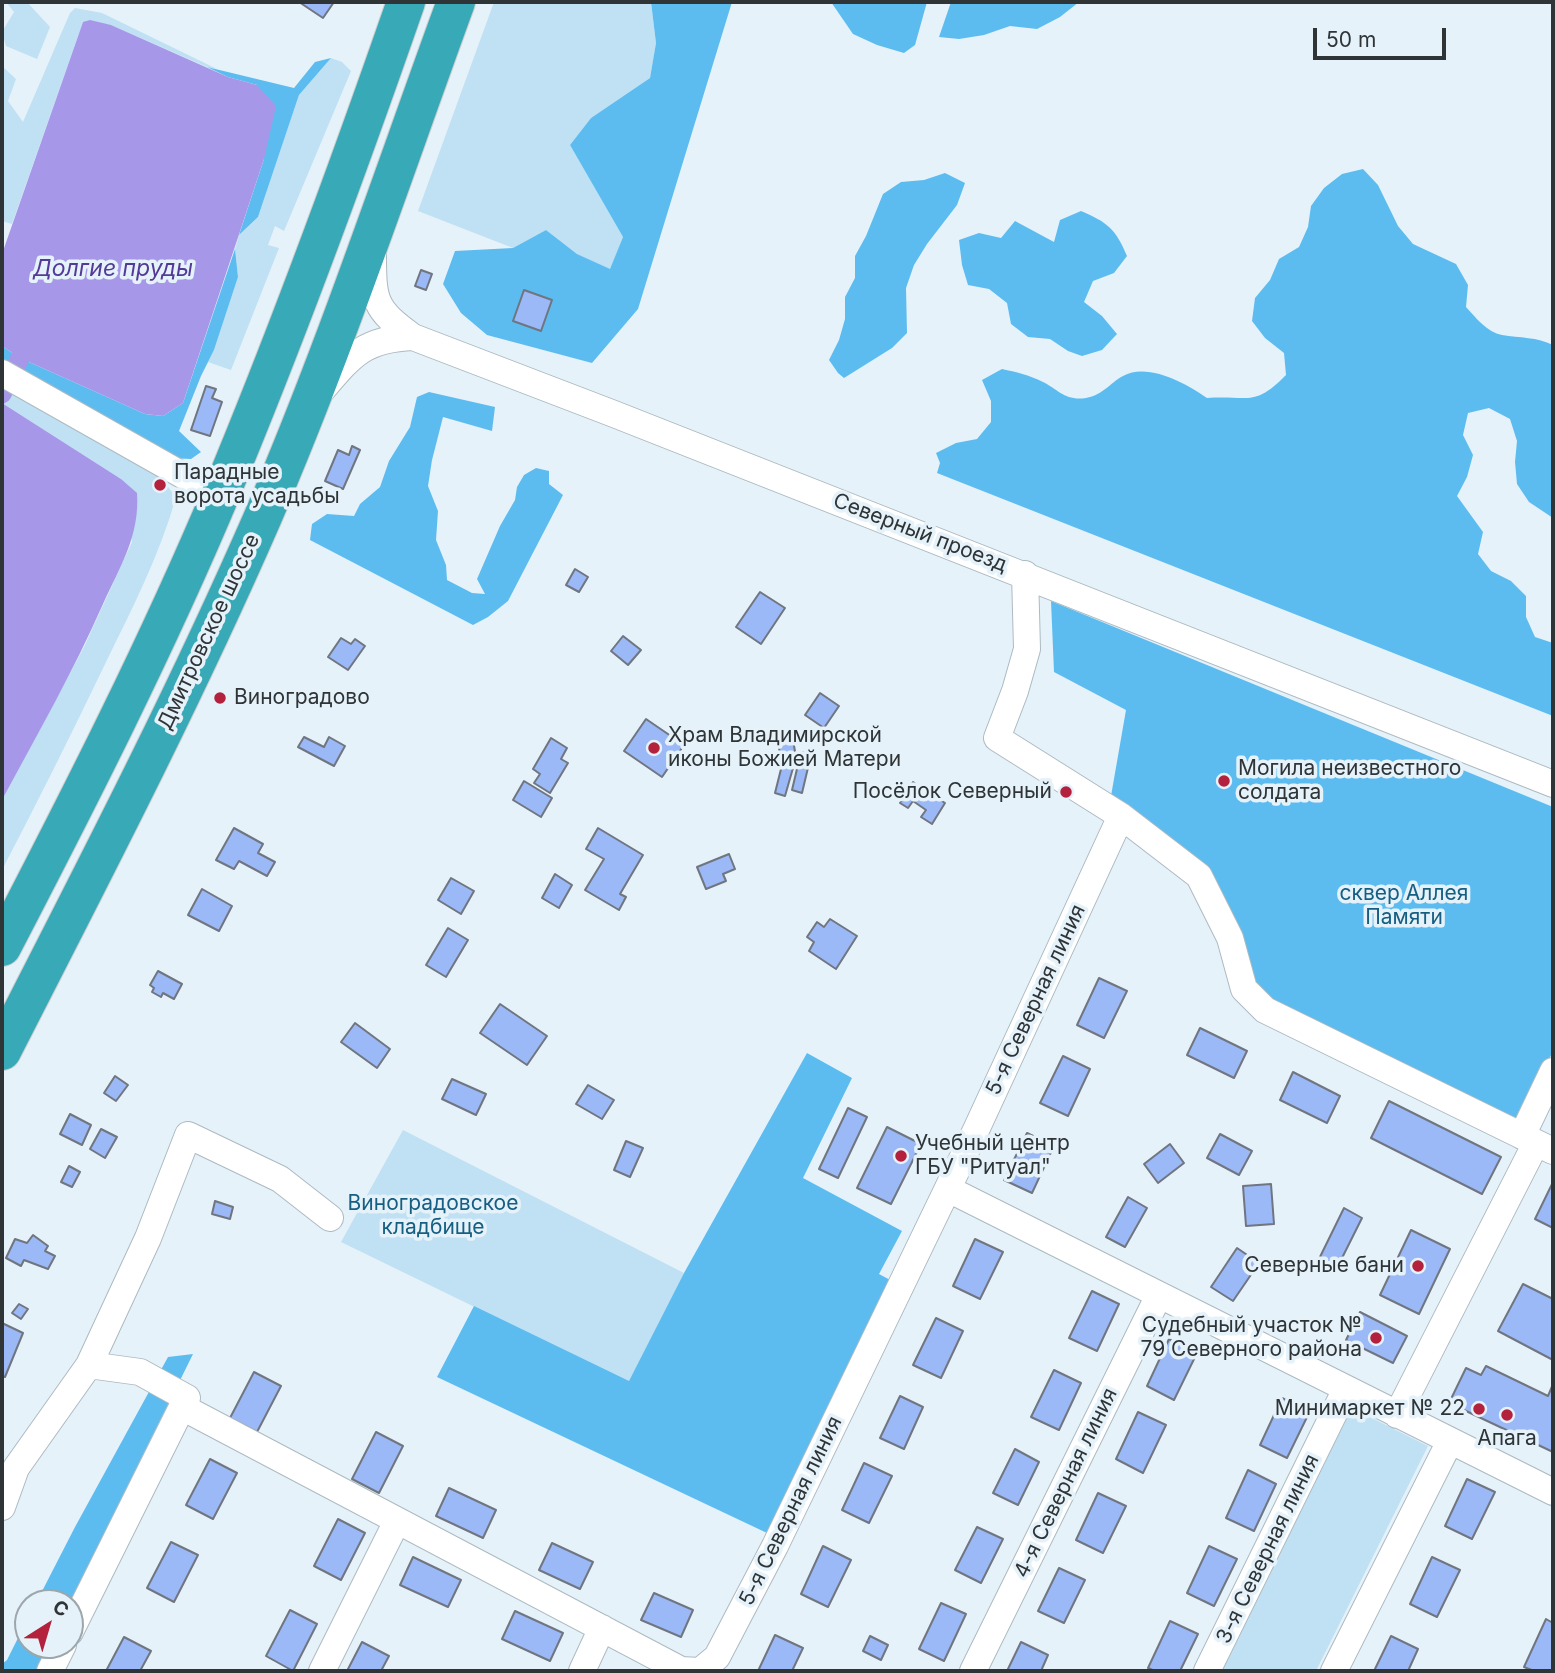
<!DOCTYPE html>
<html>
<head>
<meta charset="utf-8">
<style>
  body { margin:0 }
  #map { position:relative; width:1555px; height:1673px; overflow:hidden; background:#e5f2fa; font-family:Inter,sans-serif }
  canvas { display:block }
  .frame { position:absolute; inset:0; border:4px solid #2f3437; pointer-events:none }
  .north { position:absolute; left:14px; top:1589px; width:70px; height:70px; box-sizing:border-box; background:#e5f2fa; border:2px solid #9ca6ac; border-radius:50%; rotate:37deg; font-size:19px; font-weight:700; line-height:28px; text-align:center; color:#2f3437 }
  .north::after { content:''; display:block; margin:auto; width:24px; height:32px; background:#b3213c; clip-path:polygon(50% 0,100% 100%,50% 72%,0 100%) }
  .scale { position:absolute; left:1313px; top:28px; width:133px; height:32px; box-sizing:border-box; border:4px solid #2f3437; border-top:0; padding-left:9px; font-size:21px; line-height:24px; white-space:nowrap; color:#2f3437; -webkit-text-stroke:5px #e5f2fa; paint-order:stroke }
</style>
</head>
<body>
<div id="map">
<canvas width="1555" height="1673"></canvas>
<div class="frame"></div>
<div class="north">С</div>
<div class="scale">50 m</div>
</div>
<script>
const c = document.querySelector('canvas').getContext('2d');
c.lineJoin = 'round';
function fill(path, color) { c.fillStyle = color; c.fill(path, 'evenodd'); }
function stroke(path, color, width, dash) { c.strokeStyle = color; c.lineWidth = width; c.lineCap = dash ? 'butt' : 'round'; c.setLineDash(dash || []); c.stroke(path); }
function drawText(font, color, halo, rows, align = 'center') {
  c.font = font + ' Inter,sans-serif'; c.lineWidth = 7; c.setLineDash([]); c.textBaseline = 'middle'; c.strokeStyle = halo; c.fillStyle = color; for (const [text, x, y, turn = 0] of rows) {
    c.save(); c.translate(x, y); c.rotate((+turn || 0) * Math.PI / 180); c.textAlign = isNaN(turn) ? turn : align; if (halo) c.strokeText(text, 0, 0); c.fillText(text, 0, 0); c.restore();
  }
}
fill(new Path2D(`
  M 6,2 L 27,2 L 50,27 L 37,59 L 6,46 L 2,32 L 14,12 Z
  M 494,2 L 651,2 L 656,43 L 650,78 L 591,118 L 570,145 L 623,237 L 610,270 L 577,254 L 546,230 L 513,248 L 418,211 Z
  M 75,8 L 102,13 L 217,69 L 207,67 L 111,25 L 83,22 L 12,224 L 2,221 L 2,66 L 16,79 L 8,101 L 23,122 L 70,13 Z
  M 331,58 L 342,62 L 351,71 L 284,231 L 275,226 L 268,245 L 279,248 L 231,370 L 208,362 L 214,350 L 238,277 L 235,249 L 239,235 L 258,217 L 299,95 Z
  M 2,384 L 154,469 L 176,497 C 160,554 133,607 107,660 C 73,731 38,801 2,870 L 2,800 L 84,647 L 132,542 L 121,479 L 2,403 Z
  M 403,1130 L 684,1273 L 629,1382 L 341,1242 Z
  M 1352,1408 L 1428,1446 L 1316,1671 L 1222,1671 Z`), '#c0e0f3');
fill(new Path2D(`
  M 651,2 L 732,2 L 638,309 L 592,363 L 487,335 L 461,313 L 443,284 L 455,251 L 513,248 L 546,230 L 577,254 L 610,269 L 623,237 L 570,145 L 591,118 L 650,78 L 656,43 Z
  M 831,2 L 927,2 L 915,45 L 904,53 L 877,45 L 853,34 Z
  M 951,2 L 1079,2 L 1060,17 L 1037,29 L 1010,26 L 984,35 L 959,39 L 939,37 Z
  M 331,58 L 299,95 L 258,217 L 239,235 L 264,159 L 257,85 L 228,77 L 207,67 L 294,88 L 315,62 Z
  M 1363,169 L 1378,185 L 1398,226 L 1413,244 L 1456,264 L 1468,285 L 1466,307 C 1476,318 1487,332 1502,335 C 1520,338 1537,337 1553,345 L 1553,518 L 1529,502 L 1517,484 L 1515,462 L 1517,441 L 1510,419 L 1489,408 L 1468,413 L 1463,435 L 1473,455 L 1467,477 L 1457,496 L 1483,532 L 1478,554 L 1491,571 L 1511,581 L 1526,596 L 1526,617 L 1535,637 L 1553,643 L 1553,716 L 937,473 L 940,463 L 936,453 L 956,443 L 977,439 L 991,422 L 991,401 L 982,380 L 1002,369 C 1016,372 1029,375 1043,382 C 1059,390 1065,401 1086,398 C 1103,395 1110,383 1123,376 C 1148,362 1187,384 1207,398 C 1248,395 1254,408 1286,375 L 1284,353 L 1265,338 L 1252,321 L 1255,298 L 1270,280 L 1279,259 L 1299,247 L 1308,227 L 1311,206 L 1324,188 L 1342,174 Z
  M 945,173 L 965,183 L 957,205 L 927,244 L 914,265 L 906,288 L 907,333 L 892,348 L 844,378 L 838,373 L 829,360 L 839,340 L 845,319 L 845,297 L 855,278 L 855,256 L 866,236 L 883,194 L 901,182 L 924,180 Z
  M 1081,211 C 1107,222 1116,229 1127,256 L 1114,273 L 1093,281 L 1084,302 L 1102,316 L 1117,334 L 1102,350 L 1082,356 L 1068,351 L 1050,339 L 1028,337 L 1011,324 L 1007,303 L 989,289 L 968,285 L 962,265 L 959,240 L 979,233 L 1001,238 L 1015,221 L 1054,242 L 1060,220 Z
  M 235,249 L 238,277 L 214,350 L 201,376 L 179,431 L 201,452 L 191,459 L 169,458 L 2,363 L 2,346 L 20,358 L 145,414 L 163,416 L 183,403 Z
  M 429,392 L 495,407 L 492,431 L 443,417 L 432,460 L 428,486 L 438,511 L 436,540 L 446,565 L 447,580 L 472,593 L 485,594 L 477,579 L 500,526 L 515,500 L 517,487 L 524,475 L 536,468 L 549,471 L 549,484 L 563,495 L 508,601 L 488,617 L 473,625 L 310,540 L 312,524 L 327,514 L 354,516 L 360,504 L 380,487 L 389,461 L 410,427 L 417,397 Z
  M 1051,601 L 1553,807 L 1553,1051 L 1516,1128 L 1273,1008 L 1250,983 L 1237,934 L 1111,796 L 1126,710 L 1054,672 Z
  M 807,1053 L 852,1078 L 803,1178 L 902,1231 L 879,1274 L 892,1281 L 767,1533 L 437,1377 L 474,1306 L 629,1381 L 684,1273 Z
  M 193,1354 L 70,1603 L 36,1603 L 75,1527 L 168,1357 Z
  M 28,1618 L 28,1645 L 49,1645 L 36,1671 L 2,1671 L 2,1664 L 7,1660 Z`), '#5cbcf0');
fill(new Path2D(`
  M 90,20 L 111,25 L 228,77 L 257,85 L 276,106 L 264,159 L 183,403 L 163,416 L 145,414 L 20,358 L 2,346 L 2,254 L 83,22 Z
  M 2,403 L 121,479 L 137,493 C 140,535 120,567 103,604 C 73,672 37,735 2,800 Z`), '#a797e9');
stroke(new Path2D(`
  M 2,394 L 20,358`), '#a797e9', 19);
const building = new Path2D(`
  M 299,2 L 334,2 L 323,18 Z
  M 421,270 L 432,274 L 426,290 L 415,286 Z
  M 524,290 L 552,300 L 541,331 L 513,321 Z
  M 206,386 L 216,389 L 212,398 L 222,402 L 210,436 L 191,430 Z
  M 352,446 L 360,450 L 343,489 L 325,481 L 338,450 L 349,455 Z
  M 575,569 L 588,577 L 579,592 L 566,585 Z
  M 760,592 L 785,608 L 761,644 L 736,627 Z
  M 623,636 L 641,650 L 628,665 L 611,651 Z
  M 341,638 L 351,644 L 355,639 L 365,646 L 348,670 L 328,657 Z
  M 820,693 L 839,706 L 824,728 L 805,715 Z
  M 646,719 L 684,745 L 662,777 L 624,751 Z
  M 304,737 L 324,747 L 329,737 L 345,746 L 334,766 L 298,747 Z
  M 551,738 L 567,748 L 561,759 L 568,763 L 550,793 L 534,783 L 540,774 L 533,769 Z
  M 793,740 L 796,757 L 781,759 L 778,743 Z
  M 801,752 L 811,755 L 802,793 L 792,790 Z
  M 782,765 L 793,768 L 785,796 L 775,793 Z
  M 524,781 L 552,798 L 541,817 L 513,800 Z
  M 913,782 L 945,803 L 932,824 L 921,817 L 926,810 L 913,801 L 908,808 L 900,803 Z
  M 234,828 L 263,844 L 258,853 L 275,862 L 267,876 L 239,861 L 234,869 L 216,860 Z
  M 598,828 L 643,855 L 620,894 L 626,897 L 619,910 L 585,890 L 604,859 L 586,849 Z
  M 729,854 L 735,869 L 723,874 L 726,881 L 706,889 L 697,867 Z
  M 555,874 L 572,885 L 559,908 L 542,898 Z
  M 451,878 L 474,891 L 461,914 L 438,900 Z
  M 202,889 L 232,906 L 219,931 L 188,915 Z
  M 830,919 L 857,936 L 836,969 L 809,951 L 814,942 L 807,937 L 817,922 L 824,927 Z
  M 448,928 L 468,940 L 446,977 L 426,965 Z
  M 158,971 L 182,984 L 174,999 L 163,993 L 161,997 L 152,992 L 154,988 L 150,985 Z
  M 1099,978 L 1127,991 L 1104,1038 L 1077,1025 Z
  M 500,1004 L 547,1036 L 527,1065 L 480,1033 Z
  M 355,1023 L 390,1049 L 377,1068 L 341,1042 Z
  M 1200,1028 L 1247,1051 L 1234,1078 L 1187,1055 Z
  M 1063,1056 L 1090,1069 L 1068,1116 L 1040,1103 Z
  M 1293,1072 L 1340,1096 L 1327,1123 L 1280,1100 Z
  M 115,1076 L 128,1085 L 116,1101 L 104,1093 Z
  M 452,1079 L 486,1094 L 476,1115 L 442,1099 Z
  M 588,1085 L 614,1100 L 602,1119 L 576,1104 Z
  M 1389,1101 L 1501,1157 L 1482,1194 L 1371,1138 Z
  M 848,1108 L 867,1117 L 838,1178 L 819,1169 Z
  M 70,1114 L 91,1125 L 82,1145 L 60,1134 Z
  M 887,1127 L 921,1144 L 891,1204 L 857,1188 Z
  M 101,1129 L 117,1137 L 105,1158 L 90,1149 Z
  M 1027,1133 L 1054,1146 L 1032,1193 L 1004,1180 Z
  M 1220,1134 L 1252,1151 L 1239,1175 L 1207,1158 Z
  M 626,1141 L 643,1148 L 630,1177 L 614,1170 Z
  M 1170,1144 L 1184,1163 L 1158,1183 L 1144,1164 Z
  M 69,1166 L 80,1172 L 72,1187 L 61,1182 Z
  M 1553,1182 L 1553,1228 L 1535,1219 Z
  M 1271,1184 L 1274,1224 L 1246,1226 L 1243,1186 Z
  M 1128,1197 L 1147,1208 L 1125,1247 L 1106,1237 Z
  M 215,1201 L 233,1207 L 230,1219 L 212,1214 Z
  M 1344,1208 L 1362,1218 L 1335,1272 L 1317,1263 Z
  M 1411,1230 L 1450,1249 L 1419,1314 L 1380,1295 Z
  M 33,1235 L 48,1246 L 45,1251 L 55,1256 L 48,1269 L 24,1260 L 21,1266 L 6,1258 L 15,1239 L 27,1243 Z
  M 975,1239 L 1003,1252 L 980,1299 L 953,1286 Z
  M 1237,1248 L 1259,1263 L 1233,1301 L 1211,1287 Z
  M 1523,1284 L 1553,1299 L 1553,1360 L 1498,1331 Z
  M 1092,1291 L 1119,1304 L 1097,1351 L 1069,1338 Z
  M 19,1304 L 28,1309 L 21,1319 L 12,1313 Z
  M 1360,1312 L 1407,1336 L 1393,1363 L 1346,1340 Z
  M 936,1318 L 963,1331 L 941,1378 L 913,1365 Z
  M 2,1323 L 23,1333 L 5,1377 L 2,1376 Z
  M 1169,1339 L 1197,1353 L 1174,1400 L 1147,1386 Z
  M 1486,1366 L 1548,1396 L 1553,1384 L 1553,1452 L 1449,1403 L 1466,1368 L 1481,1375 Z
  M 1054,1370 L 1081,1383 L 1059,1430 L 1031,1417 Z
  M 254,1372 L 281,1386 L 257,1432 L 230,1418 Z
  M 900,1396 L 923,1407 L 904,1449 L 880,1438 Z
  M 1282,1398 L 1310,1411 L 1287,1458 L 1260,1445 Z
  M 1138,1412 L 1166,1425 L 1143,1473 L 1116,1459 Z
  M 376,1432 L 403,1446 L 379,1493 L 352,1479 Z
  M 1015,1449 L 1039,1462 L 1018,1505 L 993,1493 Z
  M 210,1459 L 237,1473 L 213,1519 L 186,1505 Z
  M 864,1463 L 892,1476 L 869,1523 L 842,1510 Z
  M 1248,1470 L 1276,1484 L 1254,1531 L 1226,1518 Z
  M 1467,1479 L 1495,1492 L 1472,1539 L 1445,1526 Z
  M 449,1488 L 496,1510 L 483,1538 L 436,1516 Z
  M 1098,1493 L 1126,1506 L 1103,1553 L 1076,1540 Z
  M 338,1519 L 365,1533 L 341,1580 L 314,1566 Z
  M 977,1527 L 1003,1539 L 981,1583 L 955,1570 Z
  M 171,1542 L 198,1555 L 174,1602 L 147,1588 Z
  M 552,1543 L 593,1562 L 580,1589 L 539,1570 Z
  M 823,1546 L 851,1560 L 828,1607 L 801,1594 Z
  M 1209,1546 L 1237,1559 L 1214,1606 L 1187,1593 Z
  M 413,1557 L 461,1580 L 448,1607 L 400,1585 Z
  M 1432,1557 L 1460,1570 L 1437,1617 L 1410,1604 Z
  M 1059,1568 L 1085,1580 L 1064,1623 L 1038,1611 Z
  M 654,1593 L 693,1610 L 681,1637 L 641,1620 Z
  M 941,1603 L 966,1614 L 944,1661 L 919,1649 Z
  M 290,1610 L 317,1624 L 293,1671 L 266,1656 Z
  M 515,1611 L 563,1633 L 550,1661 L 502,1639 Z
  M 1546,1619 L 1553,1623 L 1553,1671 L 1534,1671 L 1524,1667 Z
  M 1170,1621 L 1198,1634 L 1180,1671 L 1155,1671 L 1148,1668 Z
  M 775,1635 L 803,1648 L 792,1671 L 758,1671 Z
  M 870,1636 L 888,1645 L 881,1660 L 863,1651 Z
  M 1391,1636 L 1418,1649 L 1408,1671 L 1374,1671 Z
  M 124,1637 L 151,1651 L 140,1671 L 106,1671 Z
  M 362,1642 L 389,1656 L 381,1671 L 347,1671 Z
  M 1021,1642 L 1048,1655 L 1041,1671 L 1007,1671 Z`);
fill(building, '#9ab9f6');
stroke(building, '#707580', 2);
const minor = new Path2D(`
  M 373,254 C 373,301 374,309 413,337
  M 2,373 L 186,477 L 221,492
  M 322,390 C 352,355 364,339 413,337 L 614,414 L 1553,784
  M 1025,574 L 1027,649 L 1015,691 L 997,738 L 1121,816 L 1199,876 L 1230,938 L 1244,989 L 1265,1010 L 1553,1151
  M 1522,1136 L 1553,1071
  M 948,1189 L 1553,1492
  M 89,1365 L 140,1372 L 187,1398
  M 1397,1415 L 1536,1143
  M 2,1507 L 16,1468 L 89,1365 L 148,1238 L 188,1135 L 280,1179 L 330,1218
  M 70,1632 L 182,1407 L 681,1670 L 700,1671 L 717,1657 L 775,1546 L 976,1130 L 1121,816
  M 50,1671 L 63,1645
  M 322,1671 L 397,1521
  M 582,1671 L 602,1628
  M 973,1671 L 1159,1295
  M 1207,1671 L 1346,1389
  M 1334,1671 L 1450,1441`);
const highway = new Path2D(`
  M 2,947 C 80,797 157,646 222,491 C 289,330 349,166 406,2
  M 2,1051 C 92,875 183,700 262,519 C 335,350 393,174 456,2`);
stroke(minor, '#adbac1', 28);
stroke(highway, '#cdcecf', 40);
stroke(minor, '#fff', 26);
stroke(highway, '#38a9b6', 38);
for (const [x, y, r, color] of [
  [160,485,7,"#b3213c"],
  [220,698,7,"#b3213c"],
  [654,748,7,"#b3213c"],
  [1224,781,7,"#b3213c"],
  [1066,792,7,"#b3213c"],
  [901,1156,7,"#b3213c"],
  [1418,1266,7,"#b3213c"],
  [1376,1338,7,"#b3213c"],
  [1479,1409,7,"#b3213c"],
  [1507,1415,7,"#b3213c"]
]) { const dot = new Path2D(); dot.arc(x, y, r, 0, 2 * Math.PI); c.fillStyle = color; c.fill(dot); stroke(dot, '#e5f2fa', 2.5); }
drawText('21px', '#2f3437', '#e5f2fa', [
  ["Парадные",174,473],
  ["ворота усадьбы",174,497],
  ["Виноградово",234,698],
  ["Храм Владимирской",668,736],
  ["иконы Божией Матери",668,760],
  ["Могила неизвестного",1238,769],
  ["солдата",1238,793],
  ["Посёлок Северный",1052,792,"right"],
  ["Учебный центр",915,1144],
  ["ГБУ \"Ритуал\"",915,1168],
  ["Северные бани",1404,1266,"right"],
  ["Судебный участок №",1362,1326,"right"],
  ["79 Северного района",1362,1350,"right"],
  ["Минимаркет № 22",1465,1409,"right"],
  ["Апага",1507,1439,"center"]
], 'left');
drawText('21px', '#2f3437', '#e5f2fa', [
  ["Северный проезд",920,533,21],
  ["Дмитровское шоссе",209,632,-65],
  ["5-я Северная линия",1036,1000,-65],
  ["4-я Северная линия",1066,1483,-64],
  ["5-я Северная линия",791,1511,-64],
  ["3-я Северная линия",1268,1549,-64]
]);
drawText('21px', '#165f82', '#e5f2fa', [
  ["сквер Аллея",1404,894],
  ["Памяти",1404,918],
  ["Виноградовское",433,1204],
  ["кладбище",433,1228]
]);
drawText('italic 23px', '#543a98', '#e5f2fa', [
  ["Долгие пруды",113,269]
]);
</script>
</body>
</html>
